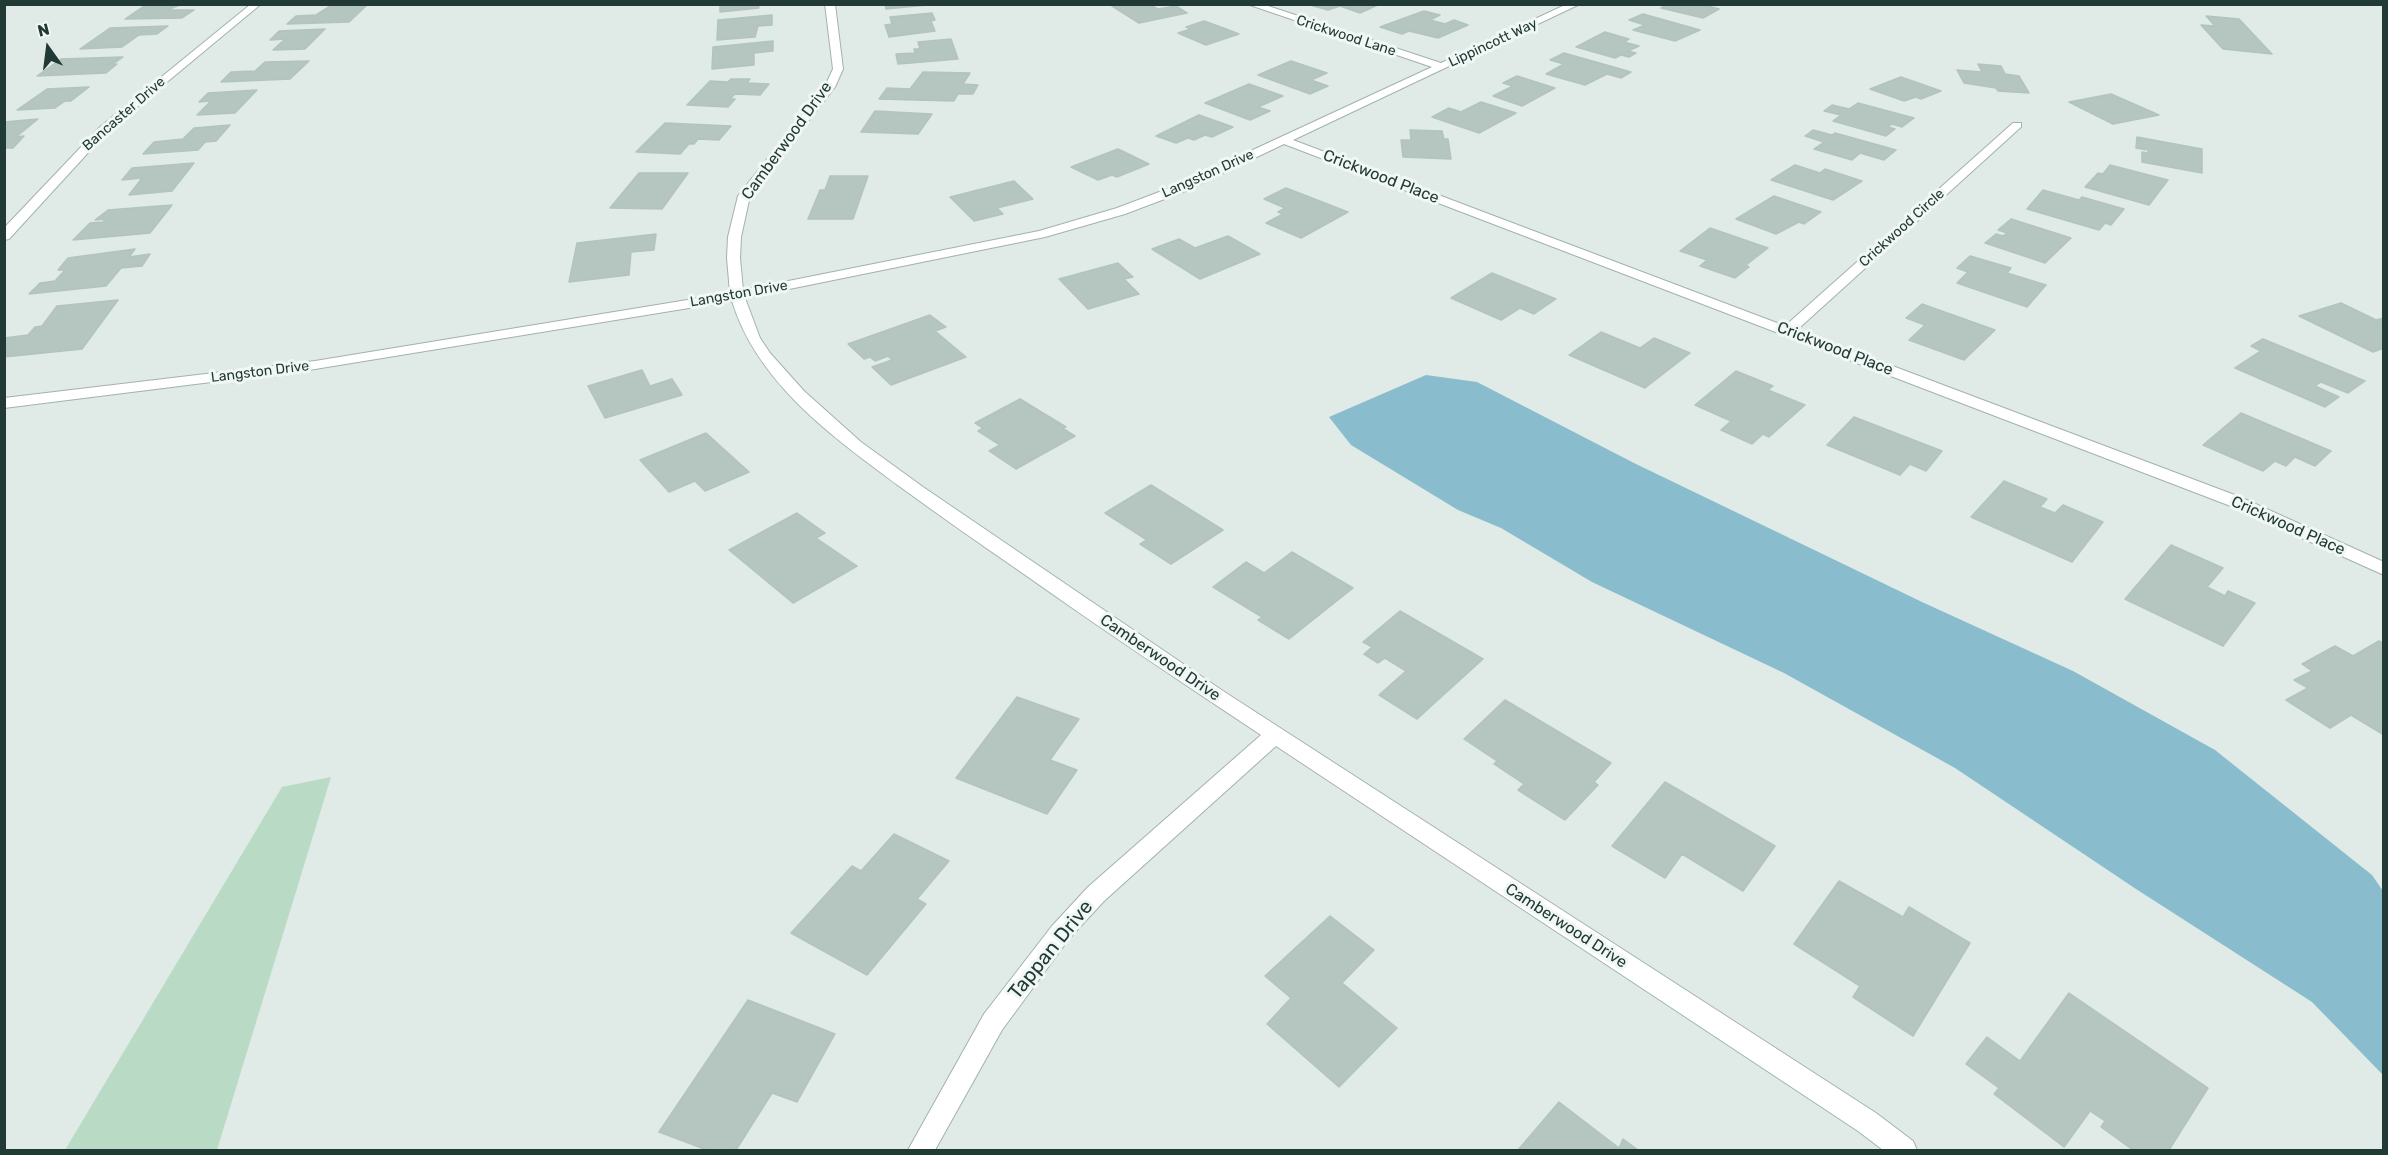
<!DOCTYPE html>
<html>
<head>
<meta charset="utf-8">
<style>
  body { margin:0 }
  #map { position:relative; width:2388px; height:1155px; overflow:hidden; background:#e0eae7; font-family:Rubik,sans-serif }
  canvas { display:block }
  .frame { position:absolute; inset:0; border:6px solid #213a36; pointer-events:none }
  .north { position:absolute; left:18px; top:18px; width:60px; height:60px; -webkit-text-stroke:4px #f0f7f4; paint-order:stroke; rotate:346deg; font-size:16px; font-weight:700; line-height:24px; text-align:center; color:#213a36 }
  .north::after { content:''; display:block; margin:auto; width:21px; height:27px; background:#213a36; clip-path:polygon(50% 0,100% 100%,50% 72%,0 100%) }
</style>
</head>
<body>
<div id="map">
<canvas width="2388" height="1155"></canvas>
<div class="frame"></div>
<div class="north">N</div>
</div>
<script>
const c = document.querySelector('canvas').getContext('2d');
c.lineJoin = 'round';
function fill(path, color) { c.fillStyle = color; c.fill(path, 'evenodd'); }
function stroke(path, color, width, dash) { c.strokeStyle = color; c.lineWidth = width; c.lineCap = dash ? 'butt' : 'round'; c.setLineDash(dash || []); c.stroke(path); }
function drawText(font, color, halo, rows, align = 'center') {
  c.font = font + ' Rubik,sans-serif'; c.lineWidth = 6; c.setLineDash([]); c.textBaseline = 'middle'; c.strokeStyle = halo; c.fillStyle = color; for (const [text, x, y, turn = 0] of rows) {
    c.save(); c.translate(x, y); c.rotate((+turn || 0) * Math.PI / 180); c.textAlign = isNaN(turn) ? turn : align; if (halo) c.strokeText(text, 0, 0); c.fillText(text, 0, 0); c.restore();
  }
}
fill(new Path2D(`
  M 331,777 L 217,1150 L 65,1150 L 282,787 Z`), '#b9dbc5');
fill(new Path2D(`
  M 1426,375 L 1477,382 L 1634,463 L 1922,602 L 2073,671 L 2215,750 L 2372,875 L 2383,891 L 2383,1075 L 2312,1002 L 2136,889 L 1955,768 L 1784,673 L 1592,582 L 1501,528 L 1458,510 L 1351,445 L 1329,417 Z`), '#89bdce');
const building = new Path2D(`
  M 147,4 L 182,4 L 167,10 L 194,10 L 182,18 L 125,19 Z
  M 368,4 L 349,22 L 287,24 L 296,16 L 316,15 L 332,5 Z
  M 720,4 L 758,4 L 759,8 L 720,12 Z
  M 885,4 L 927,4 L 927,5 L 886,9 Z
  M 1121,4 L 1158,4 L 1152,6 L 1158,9 L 1176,6 L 1187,13 L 1139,23 L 1112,6 Z
  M 1380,4 L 1360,13 L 1340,6 L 1328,10 L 1310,5 Z
  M 1668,4 L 1701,4 L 1719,9 L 1703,18 L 1661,8 Z
  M 1424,11 L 1440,15 L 1430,20 L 1445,24 L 1454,20 L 1468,25 L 1438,38 L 1409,31 L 1402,34 L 1380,27 Z
  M 932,13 L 935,20 L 931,21 L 935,31 L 889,37 L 885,25 L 892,24 L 890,17 Z
  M 1643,14 L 1700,30 L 1675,41 L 1633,30 L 1645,25 L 1629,20 Z
  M 772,15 L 772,25 L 758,26 L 755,37 L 717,40 L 718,20 Z
  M 2206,16 L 2239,19 L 2272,54 L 2223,49 L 2201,25 L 2215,26 Z
  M 1204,21 L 1226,29 L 1239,34 L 1206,45 L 1178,33 L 1191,29 L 1186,27 Z
  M 168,26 L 157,34 L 139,35 L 122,47 L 80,49 L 110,28 Z
  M 325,29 L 305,49 L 273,50 L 285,39 L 270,40 L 279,31 Z
  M 1605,32 L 1629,39 L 1624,42 L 1639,46 L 1628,51 L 1636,53 L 1629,57 L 1621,55 L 1615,58 L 1576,47 Z
  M 951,39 L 958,59 L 898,64 L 896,54 L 915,53 L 914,49 L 920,49 L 918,42 Z
  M 773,41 L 773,51 L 754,53 L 754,65 L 712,69 L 713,47 Z
  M 1564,53 L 1617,68 L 1631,72 L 1621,78 L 1607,74 L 1585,85 L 1546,74 L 1564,64 L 1550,60 Z
  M 123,57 L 116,62 L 106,65 L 117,64 L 106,73 L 37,76 L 61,59 Z
  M 309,61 L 290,79 L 221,82 L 231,72 L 255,71 L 265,62 Z
  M 1291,61 L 1327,73 L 1311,80 L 1328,86 L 1310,94 L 1258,75 Z
  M 1978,64 L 2001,66 L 2005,74 L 2019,76 L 2029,93 L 1998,91 L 1996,88 L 1964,83 L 1957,70 L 1982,72 Z
  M 923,72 L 970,73 L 963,84 L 978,85 L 973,94 L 958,94 L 954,101 L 879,99 L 887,88 L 910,89 Z
  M 1517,76 L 1555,88 L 1522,106 L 1493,96 L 1513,86 L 1503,83 Z
  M 1901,77 L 1941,91 L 1921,99 L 1916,97 L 1904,101 L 1870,89 Z
  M 731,79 L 750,79 L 747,83 L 769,84 L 760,95 L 735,94 L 730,99 L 735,99 L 728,107 L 687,105 L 710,81 L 728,82 Z
  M 1249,84 L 1283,96 L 1258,107 L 1270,111 L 1250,120 L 1205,103 Z
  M 89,87 L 71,101 L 65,101 L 55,108 L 17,110 L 47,89 Z
  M 257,90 L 235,113 L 197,115 L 211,101 L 199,102 L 208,93 Z
  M 2111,94 L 2159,115 L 2113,124 L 2069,102 Z
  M 1481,102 L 1516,113 L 1479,133 L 1432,117 L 1449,108 L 1461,112 Z
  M 1858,103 L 1914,118 L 1902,127 L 1892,124 L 1888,127 L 1895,129 L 1886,136 L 1833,121 L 1841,115 L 1824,111 L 1832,105 L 1849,109 Z
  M 875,111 L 932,114 L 918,134 L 861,132 Z
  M 1199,115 L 1233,127 L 1212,137 L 1205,135 L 1194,140 L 1188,138 L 1176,143 L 1156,136 Z
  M 38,119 L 16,137 L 24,136 L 13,148 L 4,148 L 4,122 Z
  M 665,123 L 731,126 L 719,140 L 698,139 L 694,144 L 689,144 L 680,154 L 636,152 Z
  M 230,125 L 216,141 L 205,142 L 198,150 L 143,154 L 154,142 L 183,139 L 194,128 Z
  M 1410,130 L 1442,131 L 1444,139 L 1448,139 L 1451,159 L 1403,157 L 1401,140 L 1411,140 Z
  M 1813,130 L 1832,135 L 1835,133 L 1896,150 L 1884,160 L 1860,153 L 1852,160 L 1814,149 L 1824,142 L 1805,136 Z
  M 2137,137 L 2202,149 L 2202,173 L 2142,162 L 2142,152 L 2148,153 L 2148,150 L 2136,148 Z
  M 1118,149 L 1149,164 L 1117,177 L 1112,175 L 1098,180 L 1071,167 Z
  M 194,163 L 172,191 L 129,195 L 142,178 L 122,180 L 132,168 Z
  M 1795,165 L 1820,173 L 1825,169 L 1862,181 L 1833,200 L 1771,180 Z
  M 2110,165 L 2168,180 L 2149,205 L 2085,187 L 2098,173 L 2103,174 Z
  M 639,173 L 688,173 L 662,209 L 610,208 Z
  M 830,176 L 868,176 L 853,219 L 808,219 L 820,190 L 825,190 Z
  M 1014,181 L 1033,199 L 997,208 L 1003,214 L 974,221 L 950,197 Z
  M 1286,188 L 1348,212 L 1301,238 L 1266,223 L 1283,214 L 1278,212 L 1285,208 L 1264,199 Z
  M 2043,190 L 2079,200 L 2082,197 L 2124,209 L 2111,225 L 2105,223 L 2099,230 L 2027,209 Z
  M 1774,196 L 1821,212 L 1804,224 L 1799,222 L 1776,234 L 1736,219 Z
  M 172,205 L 150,233 L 73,240 L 90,223 L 103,222 L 105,219 L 95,220 L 108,210 Z
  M 2011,219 L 2071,238 L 2045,263 L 1985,243 L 1996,234 L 2003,236 L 2007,233 L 1998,230 Z
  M 1710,228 L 1768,248 L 1746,265 L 1749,267 L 1735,278 L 1700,266 L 1707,260 L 1680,251 Z
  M 656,234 L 654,250 L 631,252 L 629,275 L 569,282 L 577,243 Z
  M 1228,236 L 1260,254 L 1200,279 L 1152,249 L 1179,239 L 1195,248 Z
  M 135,249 L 129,257 L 150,254 L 142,266 L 121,268 L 106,286 L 29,294 L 40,283 L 55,281 L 65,270 L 58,270 L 68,258 Z
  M 1970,256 L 2011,268 L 2007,273 L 2046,285 L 2027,307 L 1957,283 L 1968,272 L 1957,268 Z
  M 1118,263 L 1133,277 L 1124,279 L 1139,294 L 1088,309 L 1059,279 Z
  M 1492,273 L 1556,299 L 1534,314 L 1520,308 L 1501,320 L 1451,298 Z
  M 118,300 L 82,349 L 4,357 L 4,338 L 28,335 L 35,327 L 42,326 L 57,306 Z
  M 2341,303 L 2376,320 L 2384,318 L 2384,348 L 2373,352 L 2299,316 Z
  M 1922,304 L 1995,330 L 1964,360 L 1909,340 L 1925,325 L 1906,318 Z
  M 930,315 L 946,327 L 935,331 L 966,357 L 891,385 L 872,367 L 892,360 L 888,356 L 875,361 L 870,357 L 864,359 L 848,344 Z
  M 1601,332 L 1640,348 L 1654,338 L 1690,353 L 1645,388 L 1569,355 Z
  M 2263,339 L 2365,381 L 2348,393 L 2321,382 L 2315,386 L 2339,397 L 2325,407 L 2235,368 L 2261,351 L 2251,346 Z
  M 642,370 L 650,386 L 672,379 L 682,395 L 605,418 L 588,386 Z
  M 1736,371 L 1773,386 L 1768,390 L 1805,405 L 1769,437 L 1763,434 L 1752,444 L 1721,430 L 1731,421 L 1695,405 Z
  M 1020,399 L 1066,427 L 1062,428 L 1075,436 L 1016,469 L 989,451 L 1000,445 L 978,431 L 983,428 L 975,423 Z
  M 2241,413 L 2331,451 L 2315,466 L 2295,457 L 2286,466 L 2275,461 L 2263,471 L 2203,445 Z
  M 1854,417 L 1942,451 L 1926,471 L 1910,464 L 1900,475 L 1827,445 Z
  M 706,433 L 749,472 L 705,491 L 695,481 L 669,492 L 640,460 Z
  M 2004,481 L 2047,499 L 2040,507 L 2055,513 L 2063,505 L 2103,522 L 2072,562 L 1971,517 Z
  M 1151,485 L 1223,530 L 1171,564 L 1140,544 L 1147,540 L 1105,513 Z
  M 797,513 L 825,533 L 816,538 L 857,566 L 793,603 L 729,550 Z
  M 2171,545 L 2223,568 L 2207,587 L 2225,596 L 2228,591 L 2255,603 L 2223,646 L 2125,599 Z
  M 1292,552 L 1353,588 L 1289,639 L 1258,620 L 1262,617 L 1213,587 L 1246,562 L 1264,573 Z
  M 1400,611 L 1483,659 L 1417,719 L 1379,695 L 1406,671 L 1385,658 L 1378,663 L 1364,654 L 1372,647 L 1363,642 Z
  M 2379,641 L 2384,644 L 2384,735 L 2351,715 L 2330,728 L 2286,700 L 2308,688 L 2294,680 L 2312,671 L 2302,664 L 2335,646 L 2353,656 Z
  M 1017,697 L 1079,719 L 1050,760 L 1077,770 L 1047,814 L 956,778 Z
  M 1505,700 L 1611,763 L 1594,782 L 1598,785 L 1565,820 L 1518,790 L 1524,784 L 1494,764 L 1497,761 L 1464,739 Z
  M 1665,782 L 1775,846 L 1743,891 L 1682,854 L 1665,878 L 1612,846 Z
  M 894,834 L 949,861 L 917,899 L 926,904 L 867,975 L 791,933 L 852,866 L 861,871 Z
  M 1839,881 L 1903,917 L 1909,907 L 1970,943 L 1913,1036 L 1853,997 L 1860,986 L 1794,944 Z
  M 1330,916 L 1374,950 L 1342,983 L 1397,1028 L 1339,1087 L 1267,1024 L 1291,998 L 1265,976 Z
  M 2069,993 L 2208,1088 L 2169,1150 L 2133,1150 L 2101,1127 L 2105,1121 L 2090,1111 L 2064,1147 L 1994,1094 L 1999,1088 L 1966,1064 L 1987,1037 L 2020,1061 Z
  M 748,1000 L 835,1034 L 797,1102 L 772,1093 L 736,1150 L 707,1150 L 659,1132 Z
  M 1559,1102 L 1619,1148 L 1623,1139 L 1638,1150 L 1518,1150 Z`);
fill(building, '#b5c5c0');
stroke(building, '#b2c4be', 1.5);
const street = new Path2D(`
  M 251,4 L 261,4 L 108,131 L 9,239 L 4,240 L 4,228 L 100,127 Z
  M 825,4 L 835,4 L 843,69 L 835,87 L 750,196 L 741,237 L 740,258 L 743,290 L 1039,231 L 1117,208 L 1175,186 L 1432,67 L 1247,4 L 1262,4 L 1441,63 L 1567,4 L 1580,4 L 1293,140 L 1785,326 L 2013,123 L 2021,123 L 2021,127 L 1797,330 L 2240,497 L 2384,562 L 2384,575 L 2228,505 L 1284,144 L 1183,192 L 1125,214 L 1045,237 L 745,298 L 760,338 L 770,353 L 804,391 L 861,442 L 923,487 L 1223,691 L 1876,1113 L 1913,1141 L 1917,1150 L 1883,1150 L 1858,1131 L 1276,746 L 1104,901 L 1068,940 L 1002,1030 L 935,1150 L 908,1150 L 984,1014 L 1052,926 L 1088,887 L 1261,735 C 1181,682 1100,628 1021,572 C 980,544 939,515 899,486 C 833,437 757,383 732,301 L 315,369 L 4,408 L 4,398 L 315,361 L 730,293 L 727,258 L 728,237 L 738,196 L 826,84 L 833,69 Z`);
stroke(street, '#a3b2ae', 2);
fill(street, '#fff');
drawText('14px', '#213a36', '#f0f7f4', [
  ["Crickwood Lane",1346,36,18],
  ["Lippincott Way",1493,43,-25],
  ["Bancaster Drive",124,114,-41],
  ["Langston Drive",1208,174,-24],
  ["Crickwood Circle",1902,228,-42],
  ["Langston Drive",739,294,-10],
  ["Langston Drive",260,372,-7]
]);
drawText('16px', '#213a36', '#f0f7f4', [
  ["Camberwood Drive",787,141,-54],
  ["Crickwood Place",1381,177,21],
  ["Crickwood Place",1835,349,21],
  ["Crickwood Place",2288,526,24],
  ["Camberwood Drive",1160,658,34],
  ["Camberwood Drive",1566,926,33]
]);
drawText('20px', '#213a36', '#f0f7f4', [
  ["Tappan Drive",1051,950,-51]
]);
</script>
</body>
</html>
